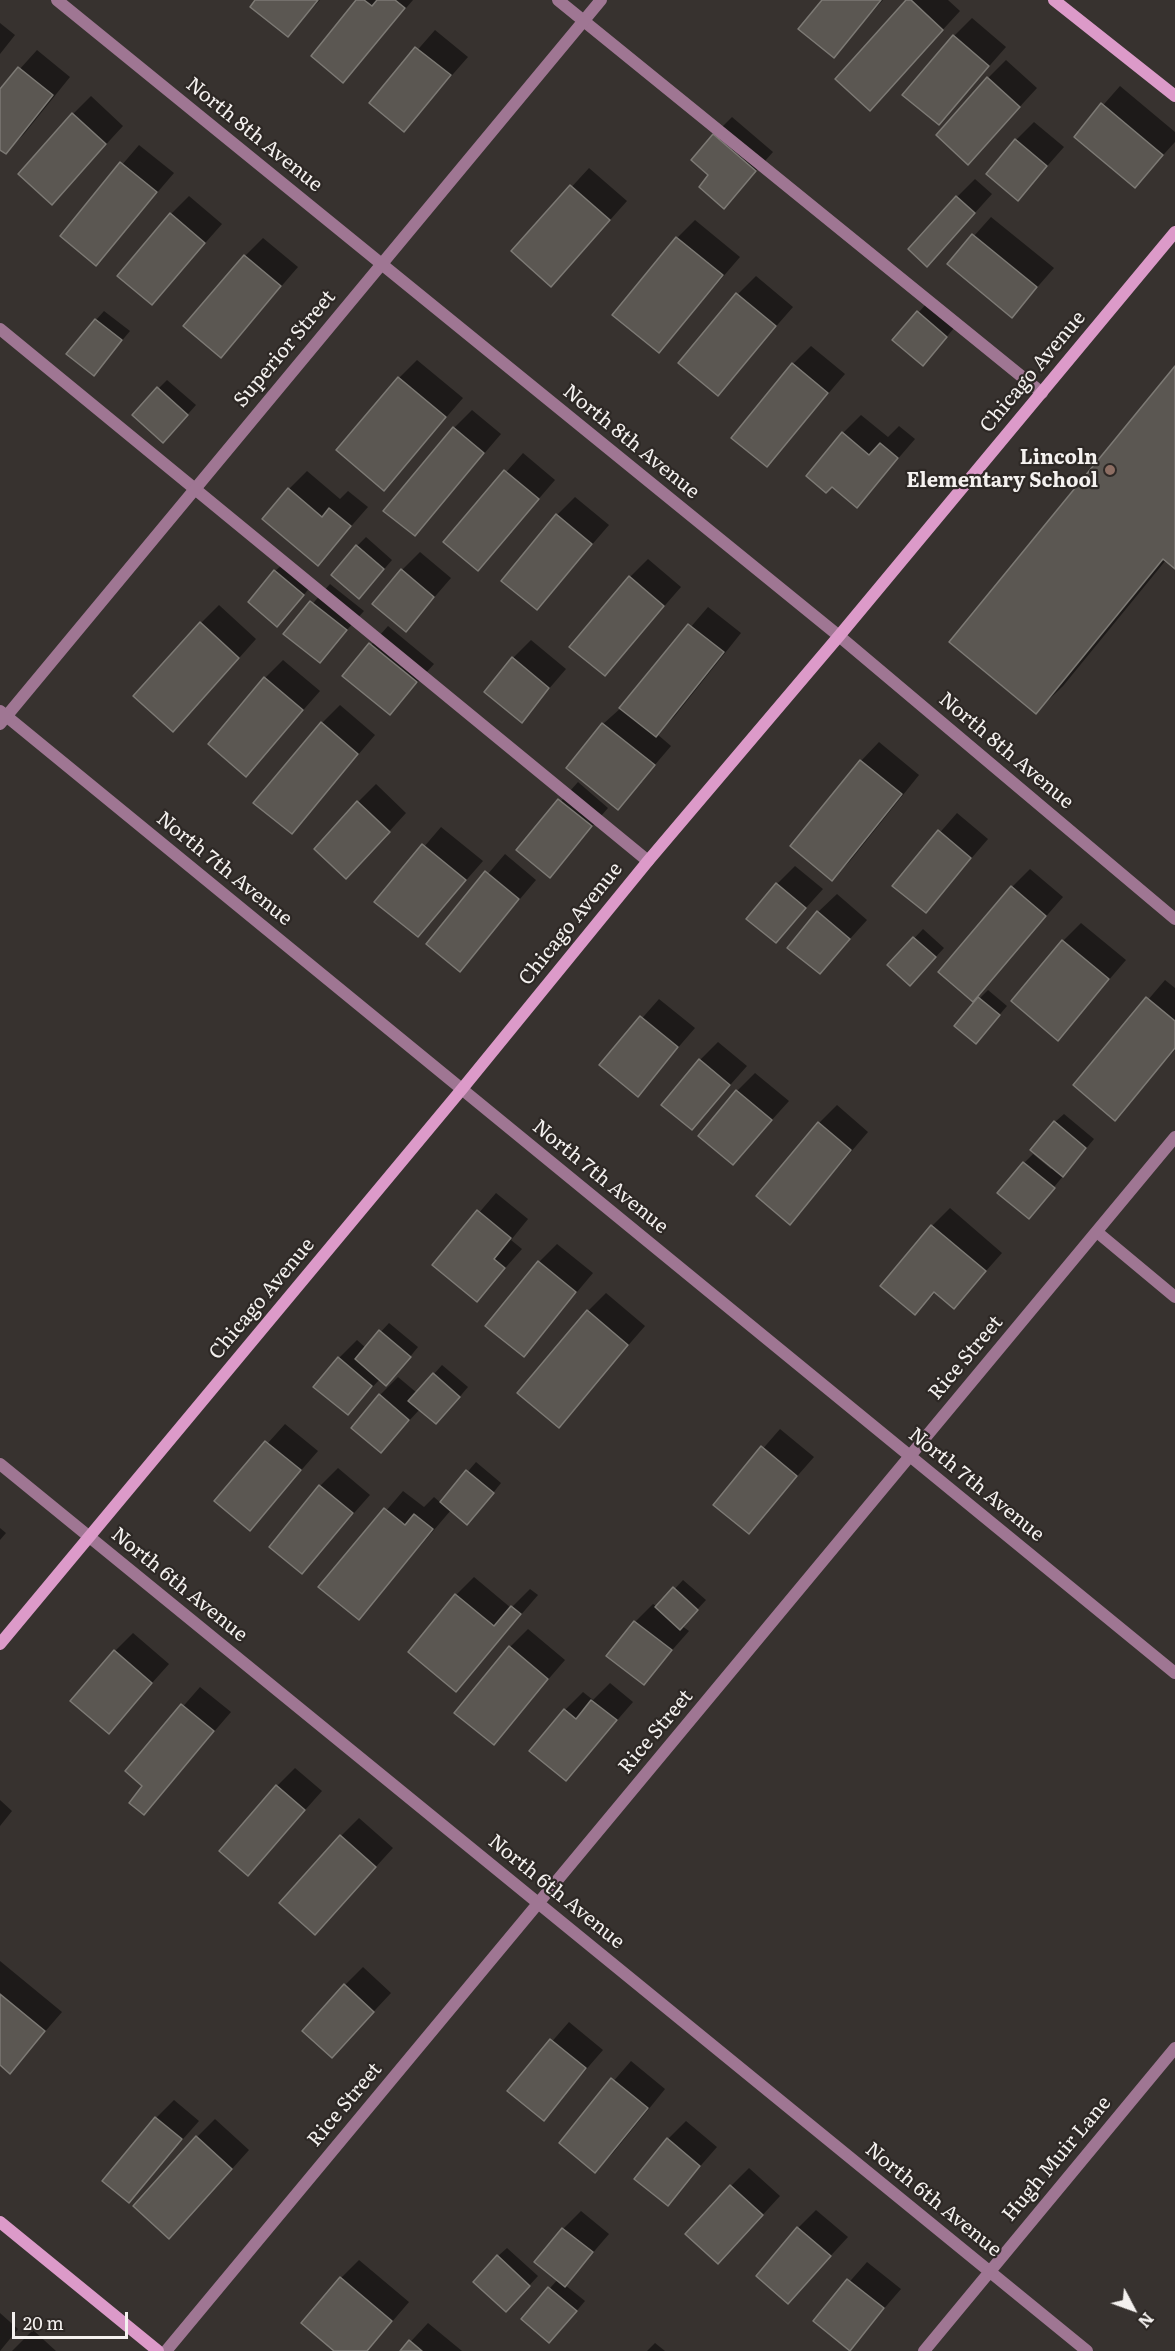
<!DOCTYPE html>
<html>
<head>
<meta charset="utf-8">
<style>
  body { margin:0 }
  #map { position:relative; width:1175px; height:2351px; overflow:hidden; background:#37322f; font-family:Literata,serif }
  canvas { display:block }
  .north { position:absolute; left:1103px; top:2279px; width:60px; height:60px; -webkit-text-stroke:4px #2d2825; paint-order:stroke; rotate:131deg; font-size:16px; font-weight:700; line-height:24px; text-align:center; color:#f4f1ef }
  .north::after { content:''; display:block; margin:auto; width:21px; height:27px; background:#f4f1ef; clip-path:polygon(50% 0,100% 100%,50% 72%,0 100%) }
  .scale { position:absolute; left:12px; top:2312px; width:116px; height:27px; box-sizing:border-box; border:3px solid #f4f1ef; border-top:0; padding-left:8px; font-size:18px; line-height:21px; white-space:nowrap; color:#f4f1ef; -webkit-text-stroke:4px #2d2825; paint-order:stroke }
</style>
</head>
<body>
<div id="map">
<canvas width="1175" height="2351"></canvas>
<div class="north">N</div>
<div class="scale">20 m</div>
</div>
<script>
const c = document.querySelector('canvas').getContext('2d');
c.lineJoin = 'round';
function fill(path, color) { c.fillStyle = color; c.fill(path, 'evenodd'); }
function stroke(path, color, width, dash) { c.strokeStyle = color; c.lineWidth = width; c.lineCap = dash ? 'butt' : 'round'; c.setLineDash(dash || []); c.stroke(path); }
function drawText(font, color, halo, rows, align = 'center') {
  c.font = font + ' Literata,serif'; c.lineWidth = 4.5; c.setLineDash([]); c.textBaseline = 'middle'; c.strokeStyle = halo; c.fillStyle = color; for (const [text, x, y, turn = 0] of rows) {
    c.save(); c.translate(x, y); c.rotate((+turn || 0) * Math.PI / 180); c.textAlign = isNaN(turn) ? turn : align; if (halo) c.strokeText(text, 0, 0); c.fillText(text, 0, 0); c.restore();
  }
}
fill(new Path2D(`
  M 257,0 L 320,0 L 288,35 Z
  M 358,0 L 413,0 L 343,81 Z
  M 824,0 L 883,0 L 833,56 Z
  M 908,0 L 948,0 L 960,11 L 870,109 Z
  M 972,18 L 1006,47 L 939,123 L 954,36 Z
  M 0,23 L 15,35 L 0,54 Z
  M 435,30 L 468,57 L 404,130 L 371,103 Z
  M 37,50 L 70,77 L 24,134 L 6,152 L 0,148 L 0,91 Z
  M 1006,60 L 1037,88 L 968,163 L 988,78 Z
  M 1120,86 L 1175,132 L 1175,142 L 1135,186 L 1076,136 Z
  M 91,96 L 123,126 L 52,203 L 73,114 Z
  M 732,117 L 773,152 L 724,207 L 711,175 L 714,135 Z
  M 1034,122 L 1064,147 L 1018,199 L 1016,140 Z
  M 139,145 L 174,173 L 96,264 L 62,235 Z
  M 589,168 L 627,201 L 569,266 L 513,251 Z
  M 975,179 L 992,194 L 945,246 L 957,197 Z
  M 189,196 L 222,224 L 152,303 L 171,214 Z
  M 991,217 L 1054,268 L 1012,316 L 949,264 Z
  M 695,220 L 740,257 L 659,351 L 677,238 Z
  M 263,238 L 298,267 L 221,356 L 245,256 Z
  M 756,276 L 793,307 L 717,394 L 738,294 Z
  M 927,303 L 955,327 L 931,355 L 894,340 Z
  M 104,311 L 130,331 L 94,374 L 96,320 Z
  M 811,346 L 845,374 L 767,465 L 793,364 Z
  M 417,360 L 463,398 L 384,489 L 399,378 Z
  M 1175,369 L 1175,567 L 1166,560 L 1063,686 L 1036,712 Z
  M 167,380 L 196,405 L 172,432 L 159,388 Z
  M 472,410 L 501,434 L 415,534 L 454,428 Z
  M 861,415 L 888,437 L 899,426 L 915,439 L 857,506 L 843,433 Z
  M 523,453 L 555,480 L 478,569 L 445,542 Z
  M 307,471 L 340,499 L 348,491 L 368,507 L 318,564 L 289,489 Z
  M 575,497 L 609,525 L 537,608 L 557,515 Z
  M 366,537 L 392,560 L 368,588 L 357,546 Z
  M 420,552 L 451,578 L 406,630 L 402,570 Z
  M 648,559 L 681,587 L 605,674 L 630,577 Z
  M 284,563 L 312,585 L 286,616 L 275,571 Z
  M 330,584 L 364,611 L 319,661 L 286,634 Z
  M 219,605 L 256,639 L 191,712 L 201,623 Z
  M 708,607 L 741,633 L 674,717 L 657,734 L 671,746 L 618,808 L 603,724 L 622,707 Z
  M 388,626 L 434,664 L 390,713 L 344,675 Z
  M 531,640 L 566,669 L 522,720 L 513,658 Z
  M 283,660 L 320,691 L 246,775 L 265,678 Z
  M 340,705 L 375,735 L 292,832 L 322,723 Z
  M 879,742 L 919,775 L 850,861 L 832,879 L 792,846 L 861,761 Z
  M 578,782 L 608,808 L 549,876 L 518,850 Z
  M 376,784 L 406,813 L 364,859 L 358,802 Z
  M 957,813 L 988,839 L 926,911 L 894,885 Z
  M 441,827 L 483,861 L 418,935 L 377,902 Z
  M 505,854 L 536,880 L 460,970 L 428,944 Z
  M 795,866 L 823,889 L 776,941 L 777,884 Z
  M 1030,869 L 1063,897 L 973,1000 L 1012,887 Z
  M 837,894 L 867,920 L 820,972 L 818,912 Z
  M 1081,923 L 1126,960 L 1058,1039 L 1063,941 Z
  M 923,929 L 944,948 L 919,975 L 889,965 Z
  M 1165,980 L 1175,988 L 1175,1050 L 1115,1118 L 1075,1085 Z
  M 988,990 L 1007,1006 L 984,1033 L 980,998 Z
  M 659,999 L 695,1028 L 637,1095 L 601,1065 Z
  M 718,1042 L 747,1066 L 692,1128 L 700,1060 Z
  M 755,1073 L 789,1101 L 733,1163 L 737,1091 Z
  M 837,1105 L 868,1132 L 790,1223 L 819,1123 Z
  M 1064,1114 L 1094,1139 L 1029,1217 L 1024,1163 L 1033,1154 L 1051,1169 L 1053,1167 L 1055,1122 Z
  M 496,1193 L 528,1219 L 511,1240 L 522,1249 L 477,1300 L 434,1265 Z
  M 950,1208 L 1002,1253 L 954,1307 L 936,1292 L 915,1313 L 932,1226 Z
  M 557,1244 L 593,1273 L 524,1355 L 487,1326 L 539,1262 Z
  M 606,1293 L 645,1326 L 558,1426 L 588,1311 Z
  M 389,1323 L 418,1347 L 395,1375 L 380,1379 L 348,1413 L 339,1358 L 357,1340 L 366,1348 Z
  M 442,1365 L 468,1387 L 445,1414 L 420,1409 L 381,1451 L 380,1395 L 398,1377 L 417,1393 Z
  M 285,1424 L 318,1451 L 250,1529 L 216,1501 Z
  M 780,1429 L 814,1457 L 748,1532 L 715,1504 Z
  M 476,1462 L 501,1483 L 476,1514 L 451,1510 L 359,1618 L 321,1587 L 403,1491 L 424,1507 L 434,1497 L 441,1503 Z
  M 338,1468 L 370,1495 L 302,1572 L 320,1486 Z
  M 0,1528 L 6,1533 L 0,1540 Z
  M 474,1577 L 511,1608 L 530,1589 L 538,1595 L 456,1690 L 456,1595 Z
  M 683,1580 L 706,1600 L 682,1626 L 689,1631 L 643,1683 L 609,1655 L 635,1622 L 653,1604 L 658,1607 Z
  M 528,1629 L 565,1660 L 493,1743 L 510,1647 Z
  M 133,1633 L 169,1664 L 108,1732 L 115,1651 Z
  M 610,1683 L 633,1702 L 566,1779 L 565,1710 L 583,1692 L 593,1700 Z
  M 200,1687 L 231,1712 L 144,1813 L 144,1786 L 127,1771 Z
  M 295,1768 L 322,1791 L 248,1874 L 277,1786 Z
  M 0,1800 L 12,1811 L 0,1826 Z
  M 359,1818 L 393,1848 L 333,1914 L 341,1836 Z
  M 0,1961 L 62,2012 L 10,2072 L 0,2063 Z
  M 363,1967 L 391,1993 L 332,2056 L 345,1985 Z
  M 569,2022 L 603,2050 L 543,2119 L 509,2091 Z
  M 631,2061 L 665,2089 L 613,2153 L 595,2171 L 561,2142 Z
  M 174,2100 L 199,2121 L 128,2201 L 156,2118 Z
  M 215,2119 L 249,2150 L 187,2219 L 197,2137 Z
  M 686,2121 L 717,2147 L 667,2204 L 668,2139 Z
  M 749,2168 L 780,2196 L 736,2244 L 731,2186 Z
  M 816,2210 L 848,2237 L 788,2302 L 798,2228 Z
  M 581,2211 L 609,2234 L 565,2285 L 585,2301 L 558,2333 L 523,2319 L 558,2279 L 563,2229 Z
  M 507,2248 L 538,2276 L 514,2302 L 498,2256 Z
  M 359,2260 L 409,2302 L 367,2351 L 336,2351 L 341,2278 Z
  M 867,2262 L 901,2289 L 849,2349 L 815,2321 Z
  M 0,2313 L 18,2329 L 0,2351 Z
  M 428,2323 L 462,2351 L 402,2351 Z
  M 33,2330 L 56,2351 L 12,2351 Z
  M 655,2343 L 665,2351 L 647,2351 Z`), '#0007');
const building = new Path2D(`
  M 255,0 L 318,0 L 288,37 L 250,7 Z
  M 356,0 L 364,0 L 372,6 L 377,0 L 395,0 L 405,8 L 343,83 L 311,56 Z
  M 822,0 L 881,0 L 834,58 L 798,29 Z
  M 906,0 L 911,0 L 943,30 L 870,111 L 835,79 Z
  M 953,35 L 989,66 L 939,125 L 902,95 Z
  M 415,47 L 451,75 L 404,132 L 369,103 Z
  M 18,67 L 53,95 L 6,154 L 0,150 L 0,89 Z
  M 987,77 L 1020,107 L 968,165 L 936,135 Z
  M 1101,103 L 1163,155 L 1135,188 L 1074,137 Z
  M 72,113 L 106,144 L 52,205 L 18,174 Z
  M 713,134 L 756,171 L 724,209 L 699,187 L 708,175 L 691,160 Z
  M 1015,139 L 1047,166 L 1018,201 L 986,174 Z
  M 120,162 L 157,192 L 96,266 L 60,236 Z
  M 570,185 L 610,220 L 551,287 L 511,251 Z
  M 956,196 L 975,213 L 927,267 L 908,249 Z
  M 170,213 L 205,243 L 152,305 L 117,276 Z
  M 972,234 L 1037,287 L 1012,318 L 947,264 Z
  M 676,237 L 723,275 L 659,353 L 612,315 Z
  M 244,255 L 281,286 L 221,358 L 183,326 Z
  M 736,293 L 776,326 L 718,396 L 678,363 Z
  M 917,311 L 947,337 L 923,366 L 892,340 Z
  M 95,319 L 122,340 L 94,376 L 66,354 Z
  M 792,363 L 828,393 L 767,467 L 731,438 Z
  M 1175,366 L 1175,569 L 1163,559 L 1036,714 L 949,642 Z
  M 398,377 L 446,417 L 384,491 L 336,450 Z
  M 157,387 L 188,415 L 163,443 L 132,415 Z
  M 453,427 L 484,453 L 415,536 L 383,511 Z
  M 842,432 L 869,455 L 880,443 L 898,458 L 857,508 L 832,487 L 826,493 L 806,476 Z
  M 504,470 L 539,499 L 478,571 L 443,542 Z
  M 288,488 L 322,517 L 329,508 L 351,526 L 318,566 L 262,519 Z
  M 556,514 L 592,544 L 537,610 L 501,581 Z
  M 356,545 L 384,569 L 359,599 L 331,575 Z
  M 401,569 L 434,597 L 406,632 L 372,604 Z
  M 274,570 L 304,595 L 277,627 L 248,602 Z
  M 629,576 L 664,606 L 605,676 L 569,647 Z
  M 310,601 L 347,630 L 320,663 L 283,634 Z
  M 200,622 L 239,658 L 173,732 L 133,696 Z
  M 688,624 L 724,652 L 656,737 L 619,708 Z
  M 369,643 L 417,682 L 390,715 L 342,676 Z
  M 512,657 L 549,688 L 522,723 L 484,692 Z
  M 264,677 L 303,710 L 246,777 L 208,744 Z
  M 321,722 L 358,754 L 292,834 L 253,803 Z
  M 602,723 L 655,765 L 618,810 L 566,768 Z
  M 860,760 L 902,794 L 832,881 L 790,846 Z
  M 558,799 L 592,826 L 550,878 L 516,850 Z
  M 357,801 L 390,832 L 346,879 L 314,849 Z
  M 938,830 L 971,858 L 926,913 L 892,886 Z
  M 422,844 L 466,880 L 418,937 L 374,902 Z
  M 485,871 L 519,899 L 460,972 L 426,944 Z
  M 776,883 L 806,908 L 776,943 L 746,919 Z
  M 1011,886 L 1046,916 L 973,1002 L 938,972 Z
  M 817,911 L 850,939 L 820,974 L 787,948 Z
  M 913,937 L 936,957 L 910,986 L 887,965 Z
  M 1062,940 L 1109,979 L 1058,1041 L 1011,1001 Z
  M 978,997 L 1000,1015 L 976,1044 L 954,1026 Z
  M 1146,997 L 1175,1021 L 1175,1048 L 1115,1121 L 1073,1085 Z
  M 640,1016 L 678,1047 L 638,1097 L 599,1065 Z
  M 699,1059 L 730,1085 L 692,1130 L 661,1105 Z
  M 736,1090 L 772,1120 L 733,1165 L 698,1136 Z
  M 1054,1121 L 1086,1148 L 1063,1177 L 1030,1150 Z
  M 818,1122 L 851,1150 L 790,1225 L 756,1196 Z
  M 1023,1162 L 1055,1188 L 1029,1219 L 997,1193 Z
  M 477,1210 L 511,1238 L 494,1259 L 505,1268 L 477,1302 L 432,1265 Z
  M 931,1225 L 986,1271 L 954,1309 L 934,1292 L 915,1315 L 880,1286 Z
  M 538,1261 L 576,1292 L 524,1357 L 485,1326 Z
  M 587,1310 L 628,1345 L 559,1428 L 517,1393 Z
  M 379,1330 L 411,1357 L 386,1386 L 355,1359 Z
  M 338,1357 L 372,1386 L 348,1415 L 313,1387 Z
  M 433,1373 L 460,1397 L 436,1424 L 408,1401 Z
  M 379,1394 L 409,1420 L 381,1453 L 351,1428 Z
  M 265,1441 L 301,1470 L 250,1531 L 214,1501 Z
  M 761,1446 L 797,1476 L 749,1534 L 713,1505 Z
  M 466,1470 L 494,1493 L 467,1525 L 440,1502 Z
  M 319,1485 L 353,1513 L 302,1574 L 269,1547 Z
  M 384,1508 L 405,1525 L 414,1514 L 433,1529 L 359,1620 L 318,1587 Z
  M 673,1587 L 698,1610 L 680,1630 L 655,1607 Z
  M 455,1594 L 494,1626 L 511,1606 L 521,1614 L 456,1692 L 408,1652 Z
  M 634,1621 L 672,1650 L 644,1685 L 606,1656 Z
  M 509,1646 L 548,1679 L 494,1745 L 454,1713 Z
  M 114,1650 L 152,1683 L 109,1734 L 70,1701 Z
  M 591,1700 L 617,1720 L 566,1781 L 529,1751 L 564,1709 L 576,1719 Z
  M 181,1704 L 214,1731 L 144,1815 L 129,1803 L 142,1786 L 125,1771 Z
  M 276,1785 L 305,1810 L 248,1876 L 219,1851 Z
  M 340,1835 L 376,1867 L 315,1935 L 279,1903 Z
  M 344,1984 L 374,2012 L 332,2058 L 302,2031 Z
  M 0,1994 L 45,2031 L 10,2074 L 0,2065 Z
  M 550,2039 L 586,2068 L 544,2121 L 507,2091 Z
  M 611,2078 L 648,2108 L 595,2173 L 559,2143 Z
  M 155,2117 L 182,2139 L 129,2203 L 102,2181 Z
  M 196,2136 L 232,2169 L 169,2239 L 133,2206 Z
  M 667,2138 L 700,2166 L 668,2206 L 634,2179 Z
  M 730,2185 L 763,2215 L 718,2264 L 685,2234 Z
  M 797,2227 L 831,2256 L 788,2304 L 756,2276 Z
  M 562,2228 L 593,2252 L 565,2287 L 534,2262 Z
  M 497,2255 L 530,2286 L 506,2312 L 473,2282 Z
  M 340,2277 L 392,2321 L 367,2351 L 334,2351 L 301,2323 Z
  M 847,2279 L 884,2308 L 850,2351 L 813,2321 Z
  M 548,2287 L 577,2311 L 549,2343 L 521,2319 Z
  M 409,2340 L 422,2351 L 400,2351 Z`);
fill(building, '#5b5752');
stroke(building, '#7d7a75', 1.5);
stroke(new Path2D(`
  M 558,0 L 1042,393
  M 0,329 L 648,861
  M 1097,1232 L 1175,1297`), '#9f7693', 12);
stroke(new Path2D(`
  M 57,0 L 839,636 L 1175,919
  M 0,711 L 1175,1673
  M 0,724 L 601,0
  M 0,1464 L 1087,2351
  M 166,2351 L 1175,1137
  M 924,2351 L 1175,2048`), '#9f7693', 12);
stroke(new Path2D(`
  M 1054,0 L 1175,96
  M 0,1644 L 462,1089 L 648,861 L 839,636 L 1175,232
  M 0,2222 L 158,2351`), '#dc9ac9', 12);
for (const [x, y, r, color] of [
  [1110,470,6,"#8d6e63"]
]) { const dot = new Path2D(); dot.arc(x, y, r, 0, 2 * Math.PI); c.fillStyle = color; c.fill(dot); stroke(dot, '#2d2825', 2); }
drawText('20px', '#f4f1ef', '#2d2825', [
  ["North 8th Avenue",254,135,39],
  ["Superior Street",285,349,-50],
  ["Chicago Avenue",1033,372,-50],
  ["North 8th Avenue",631,442,39],
  ["North 8th Avenue",1006,751,40],
  ["North 7th Avenue",224,869,39],
  ["Chicago Avenue",571,924,-51],
  ["North 7th Avenue",600,1177,39],
  ["Chicago Avenue",262,1299,-50],
  ["Rice Street",966,1358,-50],
  ["North 7th Avenue",976,1485,39],
  ["North 6th Avenue",179,1585,39],
  ["Rice Street",656,1732,-50],
  ["North 6th Avenue",556,1892,39],
  ["Rice Street",345,2105,-50],
  ["Hugh Muir Lane",1057,2159,-50],
  ["North 6th Avenue",933,2200,39]
]);
drawText('bold 20px', '#f4f1ef', '#2d2825', [
  ["Lincoln",1098,458],
  ["Elementary School",1098,481]
], 'right');
</script>
</body>
</html>
